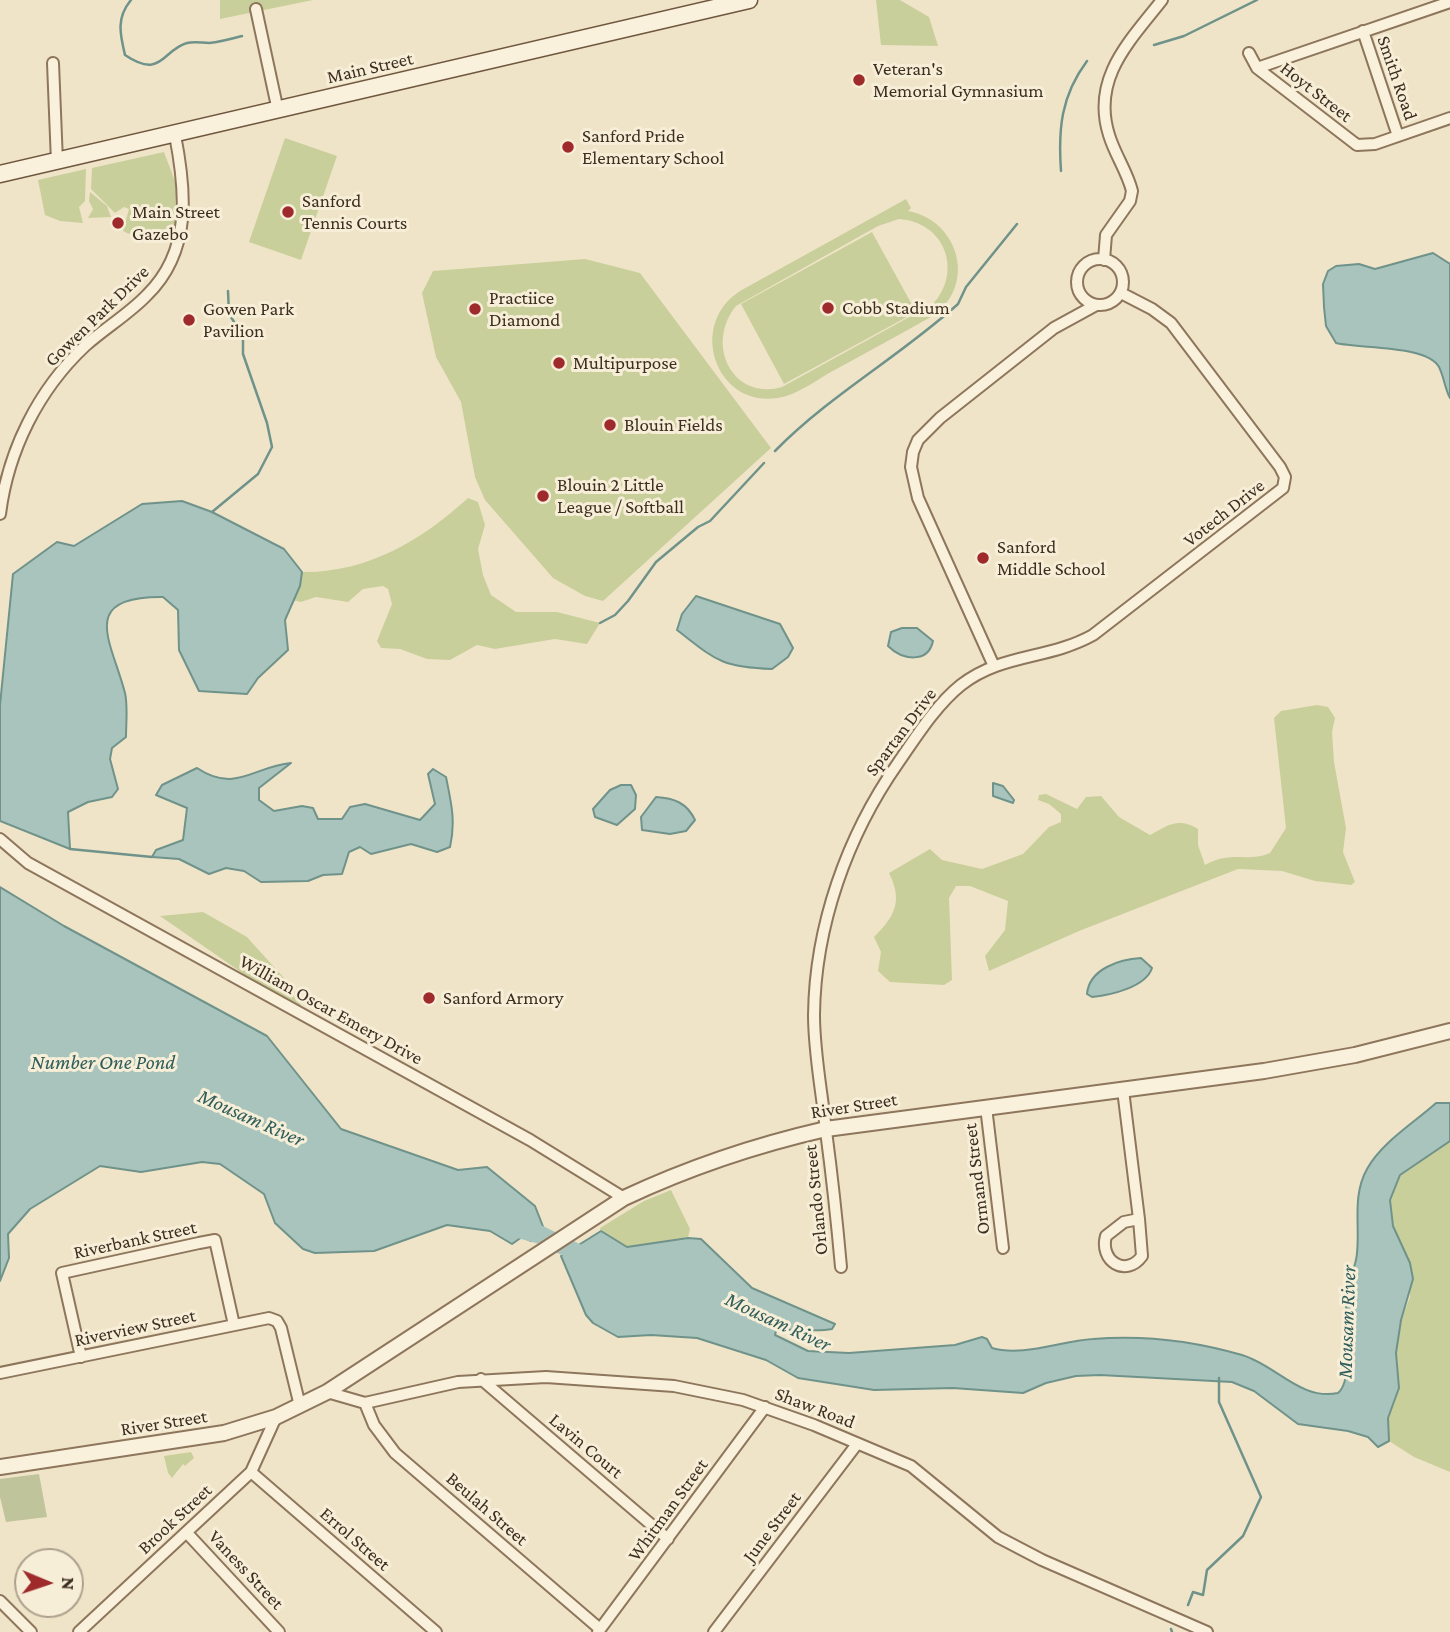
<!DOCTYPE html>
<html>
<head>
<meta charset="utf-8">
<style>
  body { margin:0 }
  #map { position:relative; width:1450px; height:1632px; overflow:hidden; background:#f0e4c8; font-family:"Crimson Pro",serif }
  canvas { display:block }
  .north { position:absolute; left:14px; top:1548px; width:70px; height:70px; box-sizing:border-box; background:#f7eed8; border:2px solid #ada18e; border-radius:50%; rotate:92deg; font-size:19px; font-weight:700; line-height:28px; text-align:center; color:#3d2e20 }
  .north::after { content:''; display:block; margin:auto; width:24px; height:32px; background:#9e2a2b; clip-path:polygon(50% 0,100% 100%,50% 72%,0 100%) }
</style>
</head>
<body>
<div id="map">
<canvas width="1450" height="1632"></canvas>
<div class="north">N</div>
</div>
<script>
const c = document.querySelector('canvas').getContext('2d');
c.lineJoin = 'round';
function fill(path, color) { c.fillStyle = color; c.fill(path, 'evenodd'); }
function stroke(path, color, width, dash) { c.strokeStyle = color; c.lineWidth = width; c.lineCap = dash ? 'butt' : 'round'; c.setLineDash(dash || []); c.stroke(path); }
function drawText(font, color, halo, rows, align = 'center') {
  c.font = font + ' "Crimson Pro",serif'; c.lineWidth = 6; c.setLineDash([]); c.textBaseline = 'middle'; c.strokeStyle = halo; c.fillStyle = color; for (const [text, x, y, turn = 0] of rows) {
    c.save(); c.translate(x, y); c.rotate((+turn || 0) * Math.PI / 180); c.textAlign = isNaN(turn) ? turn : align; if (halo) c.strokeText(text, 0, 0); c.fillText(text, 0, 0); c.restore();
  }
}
fill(new Path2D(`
  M 220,0 L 313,0 L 220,19 Z
  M 876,0 L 900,0 L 929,17 L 938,46 L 881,45 Z
  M 285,138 L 337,156 L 301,260 L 249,242 Z
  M 164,152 L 176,184 L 175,226 C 160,236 138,240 123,231 L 129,209 L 124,207 L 115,213 L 91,189 L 92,168 Z
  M 86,169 L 85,201 L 79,207 L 83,223 L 60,221 L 45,215 L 38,180 Z
  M 90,192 L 107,206 L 111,217 L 88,218 L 93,209 L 89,201 Z
  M 906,199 L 911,208 L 908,211 C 961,221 978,289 929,318 C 897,336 864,354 831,372 C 815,381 797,395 778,398 C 716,408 687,325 740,291 ZM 899,219 C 945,222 963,271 933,304 L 782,387 C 732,401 705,344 736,306 L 878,226 Z
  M 872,232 L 916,312 L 784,384 L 741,304 Z
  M 585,259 L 640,273 L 771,448 L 603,601 L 585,596 L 553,578 L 485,500 L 475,477 L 461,402 L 436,357 L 422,293 L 433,271 Z
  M 468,498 L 478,502 L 485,525 L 478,549 L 483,575 L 491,595 L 516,612 L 557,612 L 600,623 L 587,644 L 555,639 L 495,649 L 477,645 L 450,660 L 427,659 L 400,649 L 381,648 L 377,641 L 392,604 L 388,589 L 383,586 L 363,589 L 348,602 L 316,597 L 301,602 L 292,600 L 300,586 L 302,572 C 366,573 421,541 468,498 Z
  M 1317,705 L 1328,707 L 1335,718 L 1332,732 L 1334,762 L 1346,828 L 1343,852 L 1355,882 L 1351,885 L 1315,881 L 1282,871 L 1238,869 L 1079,931 L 989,971 L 985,956 L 1005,930 L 1008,901 L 970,886 L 956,886 L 949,898 L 952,980 L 944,985 L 890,982 L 878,971 L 881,952 L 874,937 C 895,916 903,901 889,873 L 930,849 L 942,860 L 982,869 L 1023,854 L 1049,827 L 1061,822 L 1061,814 L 1049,804 L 1038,800 L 1039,795 L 1046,794 L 1077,809 L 1086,797 L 1101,796 L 1119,817 L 1150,835 C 1168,825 1179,817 1198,829 L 1198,845 L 1205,865 C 1233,850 1246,863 1270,853 L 1286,828 L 1274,718 L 1281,711 Z
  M 203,912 L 247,937 L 301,997 L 300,1013 L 160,916 Z
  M 1450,1141 L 1450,1472 L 1414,1457 L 1389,1441 L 1388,1418 L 1399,1388 L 1396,1353 L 1401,1320 L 1410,1297 L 1410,1263 L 1393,1226 L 1390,1200 L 1400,1175 Z
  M 671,1190 L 690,1229 L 688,1237 L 627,1247 L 601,1231 L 600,1228 L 644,1201 Z
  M 191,1452 L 194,1458 L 185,1466 L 183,1464 L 172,1478 L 168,1473 L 164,1456 Z`), '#c9cf9b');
fill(new Path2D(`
  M 39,1474 L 47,1517 L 6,1522 L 0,1497 L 0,1479 Z`), '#bfc49a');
const water = new Path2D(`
  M 1433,253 L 1450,264 L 1450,398 C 1445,389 1444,377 1439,367 C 1427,345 1361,349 1336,343 L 1326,326 L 1324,307 L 1323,284 L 1328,271 L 1336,266 L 1359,264 L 1375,269 Z
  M 182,501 L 212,512 L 284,549 L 302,572 L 300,586 L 285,620 L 288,650 L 258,678 L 247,694 L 199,691 L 179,650 L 178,610 L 163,597 C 77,596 112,642 125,693 C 128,706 126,723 126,737 L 112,748 L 110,759 L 118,789 L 112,797 L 88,802 L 68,812 L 70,849 L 0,821 L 0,705 L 13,574 L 57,542 L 74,546 L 142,504 Z
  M 696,596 L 780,624 L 793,648 L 788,657 L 772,669 C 720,667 716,660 677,630 L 682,614 Z
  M 902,628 L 917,628 L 933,641 C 928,664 902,660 888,646 L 891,632 Z
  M 291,763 L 259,788 L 259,800 L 274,811 L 302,806 L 313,808 L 318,819 L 342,819 L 350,807 L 365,804 L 420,820 L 435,804 L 428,774 L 433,769 L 446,777 C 451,802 456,821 450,847 L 437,852 L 411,844 L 371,854 L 360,847 L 349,852 L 342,874 L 323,875 L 308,881 L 261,882 L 244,871 L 226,868 L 209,874 L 179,859 L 152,857 L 156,850 L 183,840 L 187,808 L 156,795 L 162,785 L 197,768 C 236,794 254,766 291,763 Z
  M 993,783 L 1003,786 L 1014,800 L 1013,803 L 993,796 Z
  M 621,785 L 631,785 L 636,795 L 635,809 L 617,825 L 595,817 L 593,809 L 610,790 Z
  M 656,797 C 674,798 687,803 695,820 L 686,831 L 670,834 L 642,830 L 641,817 Z
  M 0,887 L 64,926 L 267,1036 L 341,1129 L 458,1170 L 487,1167 L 535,1206 L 544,1229 L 531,1241 L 522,1237 L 512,1244 L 490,1231 L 447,1225 L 374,1251 L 315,1253 L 303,1249 L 275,1223 L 264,1194 L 220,1164 L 202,1162 L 141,1172 L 100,1166 L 30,1209 L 8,1234 L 9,1258 L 0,1281 Z
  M 1141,958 L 1152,968 C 1146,987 1111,995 1092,997 L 1087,994 C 1089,969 1120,959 1141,958 Z
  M 1436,1103 L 1450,1103 L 1450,1141 L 1400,1175 L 1390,1200 L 1393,1226 L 1410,1263 L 1413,1279 L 1401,1320 L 1396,1353 L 1399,1388 L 1388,1418 L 1389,1441 L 1378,1447 L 1368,1437 L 1348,1431 L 1298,1424 L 1254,1391 L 1232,1382 L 1100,1375 L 1076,1376 L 1046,1383 L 1023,1393 L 953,1388 L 874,1390 L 798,1378 L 766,1360 L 697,1338 L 651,1335 L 618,1337 L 593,1323 L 586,1315 L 561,1256 L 601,1231 L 627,1247 L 688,1238 L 701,1239 L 752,1288 L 835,1324 L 832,1329 C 813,1333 796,1327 776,1331 L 775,1335 L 808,1351 L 849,1353 L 955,1345 L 982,1337 L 987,1339 L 992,1348 C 1023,1357 1060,1341 1093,1339 C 1141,1335 1194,1341 1242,1355 C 1276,1365 1301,1401 1338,1393 C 1354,1380 1346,1320 1346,1300 C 1346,1283 1356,1269 1357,1253 C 1360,1224 1352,1196 1367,1169 C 1382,1142 1414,1123 1436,1103 Z`);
fill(water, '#a9c4bc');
stroke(water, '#6f938a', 2);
stroke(new Path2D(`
  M 131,0 C 116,18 120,34 125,55 C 162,80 162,50 187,43 C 195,41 202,43 209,43 C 220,42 231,39 242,36
  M 1154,45 L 1184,36 L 1257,0
  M 1061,171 C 1058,129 1061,96 1087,61
  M 775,451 C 830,395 899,357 958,304 L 966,287 L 1017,224
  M 212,512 L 258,474 L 272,447 L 267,423 L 243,354 L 243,336 L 229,314 L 228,291
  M 600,623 L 615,615 L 628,601 L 656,562 L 698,527 L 710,521 L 764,463
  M 70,849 L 152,857
  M 1188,1605 L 1193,1592 L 1203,1595 L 1207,1570 L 1243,1536 L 1261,1497 L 1219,1402 L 1219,1378
  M 1171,1629 L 1172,1632`), '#6f938a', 2.5);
stroke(new Path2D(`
  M 519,1229 L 541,1235 L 590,1259`), '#a9c4bc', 18);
const minor = new Path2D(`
  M 256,9 L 278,111
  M 1363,31 L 1398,136
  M 1249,53 L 1257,68 L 1357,145 L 1375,144 L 1450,118
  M 53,63 L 57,162
  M 1257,68 L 1450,2
  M1077 282a23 23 0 1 1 46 0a23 23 0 1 1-46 0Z
  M 1104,260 L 1106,235 L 1130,201 L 1132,191 C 1127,171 1115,155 1109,135 C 1091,78 1130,41 1162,0
  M 0,514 C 8,451 38,390 85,346 C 105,328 129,314 147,295 C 192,251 186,191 175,135
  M 993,664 L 918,498 L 911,467 L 913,452 L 918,440 L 940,418 L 1054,328 L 1096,305
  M 0,839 L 28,863 L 530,1140 L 624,1198
  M 1123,1090 L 1139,1219
  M 986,1107 L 1003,1248
  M 1139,1219 L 1142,1256 C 1126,1278 1099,1261 1106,1236 L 1124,1222 Z
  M 841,1267 C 837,1222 832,1176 826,1131 C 822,1092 814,1054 814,1015 C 815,926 847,836 898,763 C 916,737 936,705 961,685 C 1002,653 1048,660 1093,635 L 1283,488 L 1285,477 L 1280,467 L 1171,323 L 1152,309 L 1121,293
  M 81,1357 L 62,1273 L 199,1243 L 215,1240 L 234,1325
  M 0,1373 L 269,1318 L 277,1321 L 281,1328 L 300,1406
  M 481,1379 L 668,1539
  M 327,1392 L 365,1403 L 458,1382 L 546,1377 L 674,1386 L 743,1400 L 814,1425 L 911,1466 L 998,1537 L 1042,1560 L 1207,1632
  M 365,1403 L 374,1425 L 395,1453 L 600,1629
  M 251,1472 L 436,1632
  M 187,1533 L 279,1632
  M 0,1601 L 31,1632
  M 79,1632 L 251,1472 L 276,1417
  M 598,1632 L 765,1407
  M 714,1632 L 857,1444`);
const tertiary = new Path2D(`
  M 0,1467 L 224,1433 L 276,1417 L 327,1392 L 624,1198 C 690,1167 756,1145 826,1129 L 1264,1071 L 1355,1055 L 1450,1031`);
const secondary = new Path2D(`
  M 0,174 L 749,0`);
stroke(minor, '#8d765c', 14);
stroke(tertiary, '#8d765c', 18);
stroke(secondary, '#6f573f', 19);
stroke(minor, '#faf1dc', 10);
stroke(tertiary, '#faf1dc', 14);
stroke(secondary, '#faf1dc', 16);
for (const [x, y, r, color] of [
  [859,80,7,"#9e2a2b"],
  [568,147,7,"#9e2a2b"],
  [288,212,7,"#9e2a2b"],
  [118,223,7,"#9e2a2b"],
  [828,308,7,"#9e2a2b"],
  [475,309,7,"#9e2a2b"],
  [189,320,7,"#9e2a2b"],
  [559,363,7,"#9e2a2b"],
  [610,425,7,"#9e2a2b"],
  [543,496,7,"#9e2a2b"],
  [983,558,7,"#9e2a2b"],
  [429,998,7,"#9e2a2b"]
]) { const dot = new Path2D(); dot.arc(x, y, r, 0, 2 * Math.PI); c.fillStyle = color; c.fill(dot); stroke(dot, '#f7eed8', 2.5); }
drawText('19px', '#3d2e20', '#f7eed8', [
  ["Main Street",370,68,-13],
  ["Smith Road",1397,78,71],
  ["Hoyt Street",1316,92,38],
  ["Gowen Park Drive",97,316,-44],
  ["Votech Drive",1224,513,-38],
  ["Spartan Drive",901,732,-53],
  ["William Oscar Emery Drive",331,1010,29],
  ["River Street",854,1106,-9],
  ["Ormand Street",977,1179,-97],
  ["Orlando Street",816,1200,-96],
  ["Riverbank Street",135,1240,-12],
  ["Riverview Street",135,1328,-12],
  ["Shaw Road",815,1408,21],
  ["River Street",164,1423,-9],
  ["Lavin Court",586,1446,40],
  ["Beulah Street",487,1509,41],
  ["Whitman Street",668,1510,-54],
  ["Brook Street",175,1519,-43],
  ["June Street",772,1527,-53],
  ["Errol Street",355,1539,41],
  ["Vaness Street",246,1570,47]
]);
drawText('19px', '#3d2e20', '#f7eed8', [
  ["Veteran's",873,69],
  ["Memorial Gymnasium",873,91],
  ["Sanford Pride",582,136],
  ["Elementary School",582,158],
  ["Sanford",302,201],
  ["Tennis Courts",302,223],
  ["Main Street",132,212],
  ["Gazebo",132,234],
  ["Practiice",489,298],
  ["Diamond",489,320],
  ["Cobb Stadium",842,308],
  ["Gowen Park",203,309],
  ["Pavilion",203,331],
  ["Multipurpose",573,363],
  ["Blouin Fields",624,425],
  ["Blouin 2 Little",557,485],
  ["League / Softball",557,507],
  ["Sanford",997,547],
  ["Middle School",997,569],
  ["Sanford Armory",443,998]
], 'left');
drawText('italic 21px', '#2f5d5a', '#f7eed8', [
  ["Number One Pond",103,1063],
  ["Mousam River",251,1118,24],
  ["Mousam River",778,1322,25],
  ["Mousam River",1347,1322,-88]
]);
</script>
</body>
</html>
